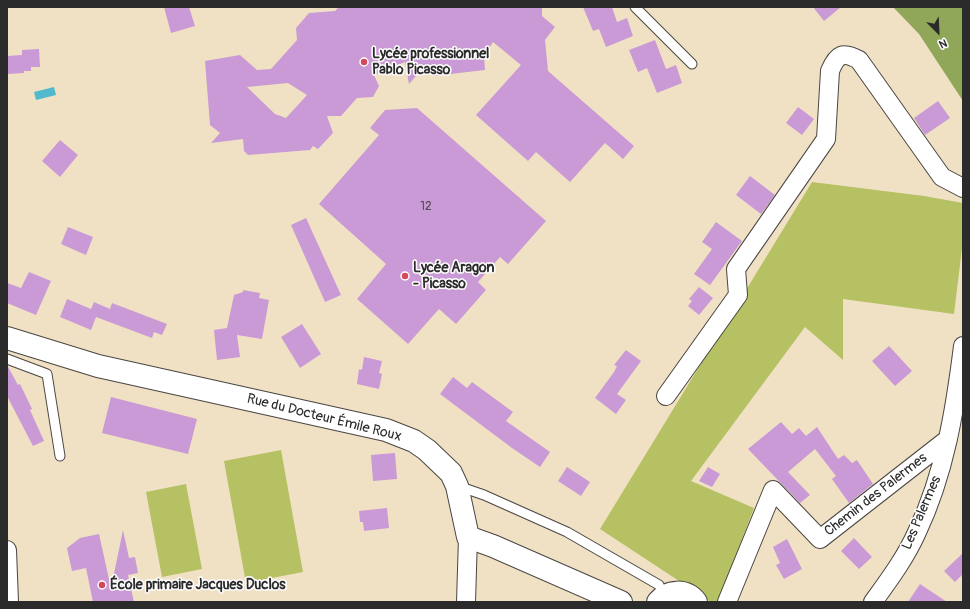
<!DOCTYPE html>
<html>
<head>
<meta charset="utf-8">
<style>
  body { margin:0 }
  #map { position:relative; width:970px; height:609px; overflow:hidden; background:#f1e1c4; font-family:Pangolin,sans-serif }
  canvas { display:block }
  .frame { position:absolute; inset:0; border:8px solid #2b2b2b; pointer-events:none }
  .north { position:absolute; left:918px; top:12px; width:40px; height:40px; -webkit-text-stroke:3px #fff; paint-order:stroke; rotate:156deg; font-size:11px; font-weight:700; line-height:16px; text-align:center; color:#2b2b2b }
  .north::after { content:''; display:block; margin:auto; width:14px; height:18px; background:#2b2b2b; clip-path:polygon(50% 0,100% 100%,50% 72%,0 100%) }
</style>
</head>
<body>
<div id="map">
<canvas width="970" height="609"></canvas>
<div class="frame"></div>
<div class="north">N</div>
</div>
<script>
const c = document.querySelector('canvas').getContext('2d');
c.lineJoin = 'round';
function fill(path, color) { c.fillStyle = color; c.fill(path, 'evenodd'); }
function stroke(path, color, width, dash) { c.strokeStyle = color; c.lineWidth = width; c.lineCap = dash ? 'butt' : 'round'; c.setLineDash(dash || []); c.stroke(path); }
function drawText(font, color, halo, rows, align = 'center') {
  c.font = font + ' Pangolin,sans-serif'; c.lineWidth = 3; c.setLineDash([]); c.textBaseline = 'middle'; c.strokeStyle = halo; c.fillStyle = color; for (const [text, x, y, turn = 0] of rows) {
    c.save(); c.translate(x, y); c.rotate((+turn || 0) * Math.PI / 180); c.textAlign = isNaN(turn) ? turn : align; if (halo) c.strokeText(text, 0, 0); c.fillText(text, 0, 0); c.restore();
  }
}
fill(new Path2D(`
  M 812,182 L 924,196 L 963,203 L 963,240 L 954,314 L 843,299 L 843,360 L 805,327 L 691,481 L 754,508 L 718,602 L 711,602 L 600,529 Z
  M 281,450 L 303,572 L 246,583 L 224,461 Z
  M 186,484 L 202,569 L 162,577 L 146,492 Z`), '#b5c163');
fill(new Path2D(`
  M 893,7 L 963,7 L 963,101 L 919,34 Z`), '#90a759');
fill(new Path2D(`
  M 54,87 L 56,95 L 36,100 L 34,92 Z`), '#50b9ce');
fill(new Path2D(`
  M 164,7 L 189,7 L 195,26 L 171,33 Z
  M 339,7 L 542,7 L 542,16 L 555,27 L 545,40 L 548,71 L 634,146 L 623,159 L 605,143 L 570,182 L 536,152 L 528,161 L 476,115 L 521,65 L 493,42 L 484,56 L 485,70 L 433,76 L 423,68 L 409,84 L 405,62 L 374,75 L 379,86 L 373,97 L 357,98 L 341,116 L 327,116 L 333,133 L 318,149 L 313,146 L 310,150 L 248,155 L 244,151 L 243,139 L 211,143 L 220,133 L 210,125 L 205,61 L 240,55 L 257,70 L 271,69 L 297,40 L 296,28 L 309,13 L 335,11 ZM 288,83 L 307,95 L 286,118 L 275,114 L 247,87 Z
  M 583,7 L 612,7 L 617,22 L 627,18 L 633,36 L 606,47 L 599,29 L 593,31 Z
  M 813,7 L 841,7 L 824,21 Z
  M 655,40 L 666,69 L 676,65 L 682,83 L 657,93 L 647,68 L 638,72 L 629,50 Z
  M 39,49 L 40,67 L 31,67 L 31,71 L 24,71 L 24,73 L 7,74 L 7,56 L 22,55 L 22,50 Z
  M 938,101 L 950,118 L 925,135 L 914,118 Z
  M 798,107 L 814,119 L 802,135 L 786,123 Z
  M 417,108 L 546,221 L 508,264 L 500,257 L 478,282 L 486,290 L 456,324 L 439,309 L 408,344 L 357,299 L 386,264 L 319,204 L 379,135 L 370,128 L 385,110 Z
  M 60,140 L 78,155 L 60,177 L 42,161 Z
  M 750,176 L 775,195 L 761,214 L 736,195 Z
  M 306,218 L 341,295 L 325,302 L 291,225 Z
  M 716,222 L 742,241 L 710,285 L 694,274 L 712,249 L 702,242 Z
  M 68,227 L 93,237 L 86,255 L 61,244 Z
  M 29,272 L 51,281 L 36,315 L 7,303 L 7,283 L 21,288 Z
  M 699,287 L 713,298 L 699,315 L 688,306 L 692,301 L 689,299 Z
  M 243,290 L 260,293 L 259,298 L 269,300 L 262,339 L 237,335 L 240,357 L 217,360 L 214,330 L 227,328 L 234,295 L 243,292 Z
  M 67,299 L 91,309 L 94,302 L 110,309 L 112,303 L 167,324 L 162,335 L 154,332 L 152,338 L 96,317 L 91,330 L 60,317 Z
  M 302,324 L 321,354 L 300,368 L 281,337 Z
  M 889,346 L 912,371 L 895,386 L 872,361 Z
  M 626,350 L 641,361 L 617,394 L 626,400 L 616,414 L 595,398 L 614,372 L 617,366 L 614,365 Z
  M 364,357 L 382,361 L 379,373 L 382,374 L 379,389 L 357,384 L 359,369 L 362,370 Z
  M 7,365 L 18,385 L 20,384 L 32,409 L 30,410 L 44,441 L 33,446 L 7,396 Z
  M 453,377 L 467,388 L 472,382 L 513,412 L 506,421 L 550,452 L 540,467 L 512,448 L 440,394 Z
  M 111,397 L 197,419 L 188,454 L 102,433 Z
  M 781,422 L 792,434 L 799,428 L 806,436 L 817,427 L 838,459 L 844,455 L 852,463 L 857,460 L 873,484 L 849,503 L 832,479 L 836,476 L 815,449 L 788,472 L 810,495 L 800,503 L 748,449 Z
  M 395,453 L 397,479 L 373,481 L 371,455 Z
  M 567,467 L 590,482 L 581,496 L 558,481 Z
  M 708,467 L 720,474 L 712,487 L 699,481 Z
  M 387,508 L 389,528 L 364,531 L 363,522 L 360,522 L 359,511 Z
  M 123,530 L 129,558 L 135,557 L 138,573 L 128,575 L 134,602 L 93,602 L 86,568 L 72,571 L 67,548 L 80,538 L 99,534 L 111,588 Z
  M 854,538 L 872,557 L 859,569 L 841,551 Z
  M 787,539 L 802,569 L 784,579 L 776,565 L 780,563 L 773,547 Z
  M 963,553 L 963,574 L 955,582 L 944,571 Z
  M 920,584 L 947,602 L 908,602 Z`), '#c99ad5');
const service = new Path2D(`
  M 635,7 L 692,64
  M 7,359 L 47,374 L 60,456
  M 458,486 L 484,495 L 567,532 L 659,585 L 664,596`);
const minor = new Path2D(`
  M 666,396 L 738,295 L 736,269 L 826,139 L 830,71 C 837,54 843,51 859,60 L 942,177 L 963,188
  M 7,550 L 9,602
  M 466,602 L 468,537
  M 727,602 L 773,490 L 820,539 L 948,439
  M 873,602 C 889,580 906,557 917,532 C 945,473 955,410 963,346`);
const tertiary = new Path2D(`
  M 7,338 L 98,366 L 386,430 L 414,441 L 427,450 L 451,473 L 457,486 L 468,537 L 493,546 L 621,602
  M 658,602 C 668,590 686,589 696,602`);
stroke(service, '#494642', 11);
stroke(minor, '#494642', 20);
stroke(tertiary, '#494642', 24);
stroke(service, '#fff', 9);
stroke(minor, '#fff', 18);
stroke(tertiary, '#fff', 22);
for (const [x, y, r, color] of [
  [364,62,4,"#d1495b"],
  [405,276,4,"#d1495b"],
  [102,585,4,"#d1495b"]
]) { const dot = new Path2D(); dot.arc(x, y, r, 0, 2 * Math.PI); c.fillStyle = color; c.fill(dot); stroke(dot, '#fff', 1.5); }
drawText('12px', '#524756', null, [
  ["12",426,207]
]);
drawText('bold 14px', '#2b2b2b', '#fff', [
  ["Lycée professionnel",372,54],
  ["Pablo Picasso",372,70],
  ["Lycée Aragon",413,268],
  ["- Picasso",413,284],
  ["École primaire Jacques Duclos",110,585]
], 'left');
drawText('14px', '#2b2b2b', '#fff', [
  ["Rue du Docteur Émile Roux",324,418,14],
  ["Chemin des Palermes",876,495,-38],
  ["Les Palermes",922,513,-67]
]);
</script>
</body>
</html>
